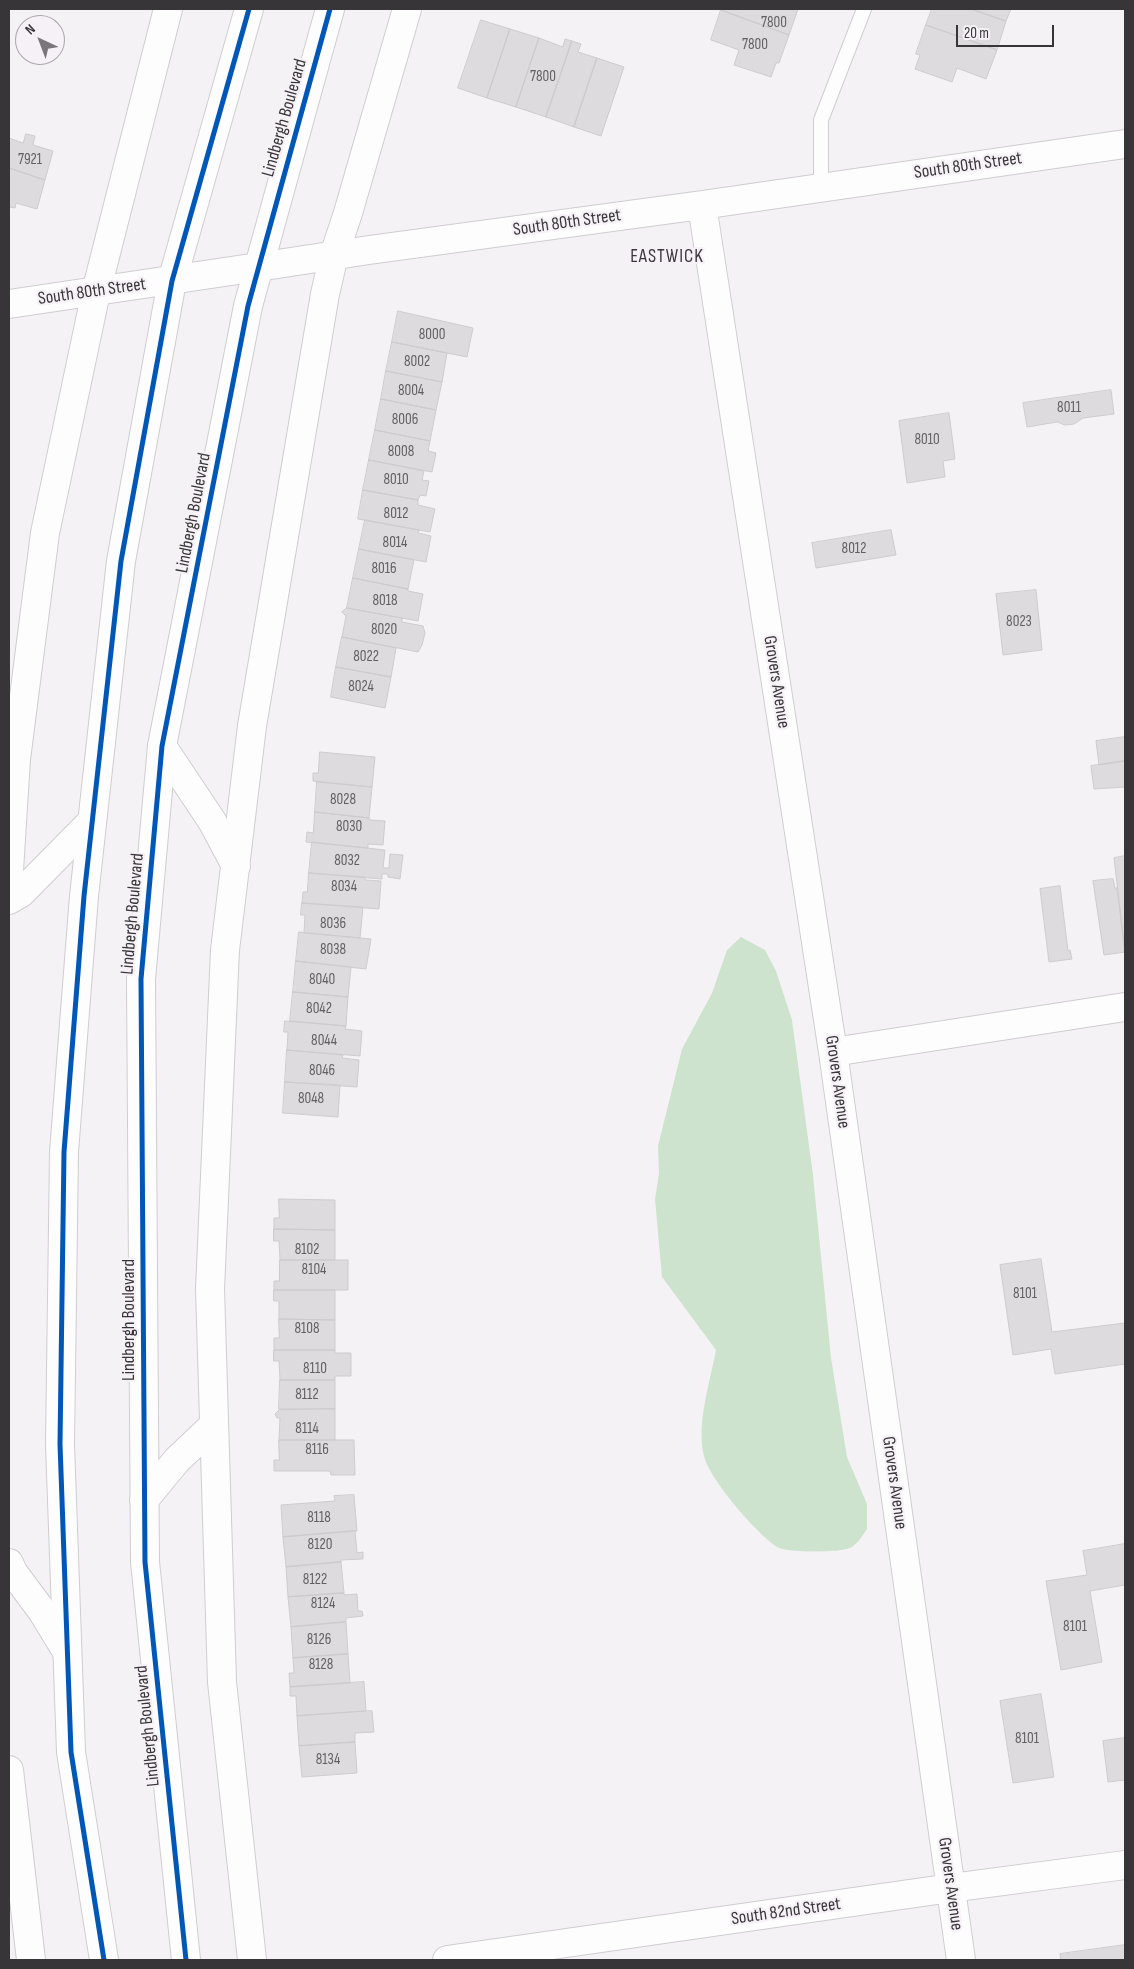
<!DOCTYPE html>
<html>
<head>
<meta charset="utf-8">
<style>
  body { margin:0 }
  #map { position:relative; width:1134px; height:1969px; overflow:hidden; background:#f5f2f6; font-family:"Sofia Sans Condensed",sans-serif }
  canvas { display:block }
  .frame { position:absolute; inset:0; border:10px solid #373537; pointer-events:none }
  .north { position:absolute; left:15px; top:15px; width:50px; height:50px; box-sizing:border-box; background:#f6f1f7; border:1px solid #aaa6aa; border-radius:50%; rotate:317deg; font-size:14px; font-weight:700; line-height:20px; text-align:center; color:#373537 }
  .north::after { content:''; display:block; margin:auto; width:18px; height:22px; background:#7a777a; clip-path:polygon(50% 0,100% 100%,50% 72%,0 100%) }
  .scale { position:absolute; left:956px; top:25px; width:98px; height:22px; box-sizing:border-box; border:2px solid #373537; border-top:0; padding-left:6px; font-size:15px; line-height:18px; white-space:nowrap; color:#373537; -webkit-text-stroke:4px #f6f1f7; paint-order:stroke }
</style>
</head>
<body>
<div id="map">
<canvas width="1134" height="1969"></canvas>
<div class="frame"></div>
<div class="north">N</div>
<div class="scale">20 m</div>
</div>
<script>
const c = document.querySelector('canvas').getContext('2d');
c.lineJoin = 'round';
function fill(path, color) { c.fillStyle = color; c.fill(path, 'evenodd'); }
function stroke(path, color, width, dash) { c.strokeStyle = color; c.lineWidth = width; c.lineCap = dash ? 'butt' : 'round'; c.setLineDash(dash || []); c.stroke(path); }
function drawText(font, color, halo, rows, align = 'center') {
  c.font = font + ' "Sofia Sans Condensed",sans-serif'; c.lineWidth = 4.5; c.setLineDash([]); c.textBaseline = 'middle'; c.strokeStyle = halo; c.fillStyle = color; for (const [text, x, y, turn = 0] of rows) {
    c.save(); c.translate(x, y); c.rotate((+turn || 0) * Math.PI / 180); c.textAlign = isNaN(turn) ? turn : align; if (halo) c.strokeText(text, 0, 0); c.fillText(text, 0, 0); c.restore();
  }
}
fill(new Path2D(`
  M 741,937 L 765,950 L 776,971 L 792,1020 L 813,1175 L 831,1358 L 847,1457 L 867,1504 L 867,1529 C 863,1535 858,1543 852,1547 C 844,1553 786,1553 777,1547 C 757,1534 709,1479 704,1456 C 696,1425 710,1382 716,1350 L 662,1277 L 655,1199 L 659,1173 L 658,1146 L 682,1049 L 712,993 L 727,950 Z`), '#cee3cd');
const building = new Path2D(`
  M 721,9 L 798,9 L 789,35 L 721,10 Z
  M 932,9 L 971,9 L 1006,21 L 997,50 L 926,25 Z
  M 971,9 L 1011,9 L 1006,21 Z
  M 721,10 L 789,35 L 779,63 L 776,63 L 771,77 L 734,65 L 739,50 L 711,40 Z
  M 481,20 L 510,29 L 487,98 L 458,88 Z
  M 926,25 L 997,50 L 986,79 L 957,68 L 952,82 L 915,69 L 920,55 L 916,54 Z
  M 510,29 L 539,38 L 516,107 L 487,98 Z
  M 539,38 L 563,47 L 565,39 L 572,41 L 546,117 L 516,107 Z
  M 572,41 L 581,44 L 578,52 L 597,58 L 574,127 L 546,117 Z
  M 597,58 L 624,67 L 601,136 L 574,127 Z
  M 26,134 L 35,136 L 33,145 L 53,151 L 45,180 L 9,168 L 9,138 L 23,143 Z
  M 9,168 L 45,180 L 37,209 L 16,203 L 15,208 L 9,207 Z
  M 398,311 L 473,328 L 467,357 L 392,342 Z
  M 392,342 L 447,353 L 442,382 L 386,371 Z
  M 386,371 L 442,382 L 436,410 L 381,399 Z
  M 1111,390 L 1114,414 L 1083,418 L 1074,424 L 1065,425 L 1057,422 L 1027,427 L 1023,403 Z
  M 381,399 L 436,410 L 430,441 L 375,430 Z
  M 949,413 L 955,459 L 943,461 L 945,477 L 907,483 L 899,421 Z
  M 375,430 L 430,441 L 428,451 L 436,453 L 432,472 L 369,460 Z
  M 369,460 L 424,471 L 422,480 L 429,481 L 426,496 L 420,495 L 418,500 L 363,490 Z
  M 363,490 L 418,500 L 418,505 L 435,509 L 430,532 L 358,519 Z
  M 365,520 L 419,530 L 418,533 L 431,536 L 426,562 L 359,549 Z
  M 891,530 L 896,555 L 816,568 L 812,543 Z
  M 359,549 L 414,560 L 408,589 L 353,578 Z
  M 353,578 L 408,589 L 408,591 L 423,594 L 418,621 L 347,608 Z
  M 1036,590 L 1042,650 L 1003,655 L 996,594 Z
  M 347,608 L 402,618 L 402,622 L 423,626 L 425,633 L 422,645 L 418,652 L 342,637 L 346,616 L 342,612 Z
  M 342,637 L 396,648 L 391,677 L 336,667 Z
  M 336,667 L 391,677 L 385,708 L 331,697 Z
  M 1125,737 L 1125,761 L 1099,765 L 1096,741 Z
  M 320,752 L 375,757 L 372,787 L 313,781 L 313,773 L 318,773 Z
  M 1125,761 L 1125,787 L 1094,789 L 1091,766 Z
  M 317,782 L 372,787 L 369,818 L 315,812 Z
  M 315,812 L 369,818 L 370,820 L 385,821 L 383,845 L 368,844 L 368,848 L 306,842 L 307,832 L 313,833 Z
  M 312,842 L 385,850 L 383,868 L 389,868 L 390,854 L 403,855 L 400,879 L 388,877 L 388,874 L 382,874 L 382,879 L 309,873 Z
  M 1125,856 L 1125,952 L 1114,858 Z
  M 309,873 L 365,877 L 365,880 L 381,881 L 379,909 L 302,903 L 303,892 L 307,892 Z
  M 1113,879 L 1115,888 L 1117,888 L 1125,952 L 1104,955 L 1093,881 Z
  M 1060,886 L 1068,951 L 1070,950 L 1072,959 L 1049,962 L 1040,889 Z
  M 302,903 L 363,907 L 360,938 L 304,933 L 305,915 L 301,915 Z
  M 299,932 L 371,939 L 366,969 L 296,961 Z
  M 296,961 L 351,967 L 348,997 L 293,992 Z
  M 293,992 L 348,997 L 346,1026 L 290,1021 Z
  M 285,1021 L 346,1026 L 345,1029 L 362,1031 L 360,1056 L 287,1050 L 288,1032 L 284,1032 Z
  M 287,1050 L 343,1055 L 342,1058 L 359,1060 L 357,1087 L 285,1082 Z
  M 285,1082 L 340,1085 L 338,1117 L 283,1113 Z
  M 279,1199 L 335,1200 L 335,1230 L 274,1229 L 274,1218 L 279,1218 Z
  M 274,1229 L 335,1230 L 335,1260 L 280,1260 L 279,1241 L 274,1241 Z
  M 1041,1259 L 1052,1332 L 1125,1323 L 1125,1364 L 1055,1374 L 1051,1349 L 1013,1355 L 1000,1265 Z
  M 280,1260 L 348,1260 L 348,1290 L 274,1290 L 274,1281 L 279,1281 Z
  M 274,1290 L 335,1290 L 335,1320 L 279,1319 L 279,1301 L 274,1301 Z
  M 279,1319 L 335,1320 L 335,1350 L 274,1350 L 274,1338 L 279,1338 Z
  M 274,1350 L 335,1350 L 335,1353 L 351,1353 L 351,1376 L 335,1376 L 335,1380 L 280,1380 L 279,1361 L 274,1361 Z
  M 280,1380 L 335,1380 L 335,1409 L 279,1409 Z
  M 335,1409 L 335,1440 L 279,1440 L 280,1418 L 277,1418 L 275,1414 L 279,1410 Z
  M 279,1440 L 354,1440 L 355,1475 L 331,1475 L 330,1471 L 274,1471 L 274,1460 L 279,1460 Z
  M 354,1495 L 357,1531 L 283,1537 L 281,1505 L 335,1501 L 334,1496 Z
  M 355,1531 L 357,1553 L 363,1552 L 363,1559 L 341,1560 L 341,1562 L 286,1567 L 283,1537 Z
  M 1125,1544 L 1125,1585 L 1090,1591 L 1102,1662 L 1061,1670 L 1046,1581 L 1087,1575 L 1083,1551 Z
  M 341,1562 L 344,1593 L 288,1597 L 286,1567 Z
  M 344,1593 L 344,1595 L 357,1594 L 358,1611 L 362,1611 L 363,1616 L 346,1618 L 346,1622 L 291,1627 L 288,1597 Z
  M 346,1622 L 348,1654 L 293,1658 L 291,1627 Z
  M 348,1654 L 350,1683 L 290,1687 L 289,1673 L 294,1673 L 293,1658 Z
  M 364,1682 L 366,1711 L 297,1716 L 296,1696 L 290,1696 L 290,1687 Z
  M 1041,1694 L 1054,1777 L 1013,1783 L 1000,1701 Z
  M 372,1711 L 374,1732 L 355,1733 L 355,1742 L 299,1746 L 297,1716 Z
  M 1125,1738 L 1125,1780 L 1108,1782 L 1103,1741 Z
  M 355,1742 L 357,1773 L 302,1777 L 299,1746 Z
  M 1125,1945 L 1125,1960 L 1061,1960 L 1060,1954 Z`);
fill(building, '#dddbde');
stroke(building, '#cdcbce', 1);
const lane = new Path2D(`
  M 821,187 L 821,120 L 864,9`);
const street = new Path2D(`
  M 702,205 L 833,1052 L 961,1960
  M 258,267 L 369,250 L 702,205 L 1125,144
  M 162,746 L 212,821 L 236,866
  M 9,870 L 16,759 L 45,533 L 96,292 L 168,9
  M 9,900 L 21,893 L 92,821
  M 833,1052 L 1125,1007
  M 144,1500 L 177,1460 L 214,1425
  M 9,1563 L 13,1572 L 42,1611 L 67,1652
  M 9,1770 L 31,1960
  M 252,1960 L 222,1682 L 210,1289 L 225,950 L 252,726 L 325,294 L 334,255 L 348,213 L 407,9
  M 447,1960 L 951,1888 L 1125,1865`);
const secondary = new Path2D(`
  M 9,304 L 258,267
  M 104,1960 L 71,1752 L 60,1444 L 64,1152 L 84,896 L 121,561 L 172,281 L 249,9
  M 186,1960 L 145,1562 L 141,979 L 162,746 L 248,306 L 330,9`);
stroke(lane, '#cfcdd0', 16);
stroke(street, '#cfcdd0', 30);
stroke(secondary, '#cfcdd0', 30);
stroke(lane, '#fefdfe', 14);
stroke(street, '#fefdfe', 28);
stroke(secondary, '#fefdfe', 28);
stroke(new Path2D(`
  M 104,1960 L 71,1752 L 60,1444 L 64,1152 L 84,896 L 121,561 L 172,281 L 249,9
  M 186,1960 L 145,1562 L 141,979 L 162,746 L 248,306 L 330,9`), '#0057b8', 5);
drawText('15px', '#615f62', null, [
  ["7800",774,23],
  ["7800",755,45],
  ["7800",543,77],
  ["7921",30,160],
  ["8000",432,335],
  ["8002",417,362],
  ["8004",411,391],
  ["8011",1069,408],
  ["8006",405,420],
  ["8010",927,440],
  ["8008",401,452],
  ["8010",396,480],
  ["8012",396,514],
  ["8014",395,543],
  ["8012",854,549],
  ["8016",384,569],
  ["8018",385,601],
  ["8023",1019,622],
  ["8020",384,630],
  ["8022",366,657],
  ["8024",361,687],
  ["8028",343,800],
  ["8030",349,827],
  ["8032",347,861],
  ["8034",344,887],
  ["8036",333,924],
  ["8038",333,950],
  ["8040",322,980],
  ["8042",319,1009],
  ["8044",324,1041],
  ["8046",322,1071],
  ["8048",311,1099],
  ["8102",307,1250],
  ["8104",314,1270],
  ["8101",1025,1294],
  ["8108",307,1329],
  ["8110",315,1369],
  ["8112",307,1395],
  ["8114",307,1429],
  ["8116",317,1450],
  ["8118",319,1518],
  ["8120",320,1545],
  ["8122",315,1580],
  ["8124",323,1604],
  ["8101",1075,1627],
  ["8126",319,1640],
  ["8128",321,1665],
  ["8101",1027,1739],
  ["8134",328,1760]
]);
drawText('18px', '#373537', '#f6f1f7', [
  ["Lindbergh Boulevard",285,118,-74],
  ["South 80th Street",968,166,-8],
  ["South 80th Street",567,223,-8],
  ["South 80th Street",92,292,-8],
  ["Lindbergh Boulevard",194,513,-79],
  ["Grovers Avenue",776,682,81],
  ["Lindbergh Boulevard",133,914,-85],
  ["Grovers Avenue",837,1082,82],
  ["Lindbergh Boulevard",129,1320,-90],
  ["Grovers Avenue",894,1483,82],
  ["Lindbergh Boulevard",148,1726,-96],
  ["Grovers Avenue",950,1884,82],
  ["South 82nd Street",786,1912,-8]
]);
c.letterSpacing = '1px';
drawText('19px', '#3b363b', '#f6f1f7', [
  ["EASTWICK",667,257]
]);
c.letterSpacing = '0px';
</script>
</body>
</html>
